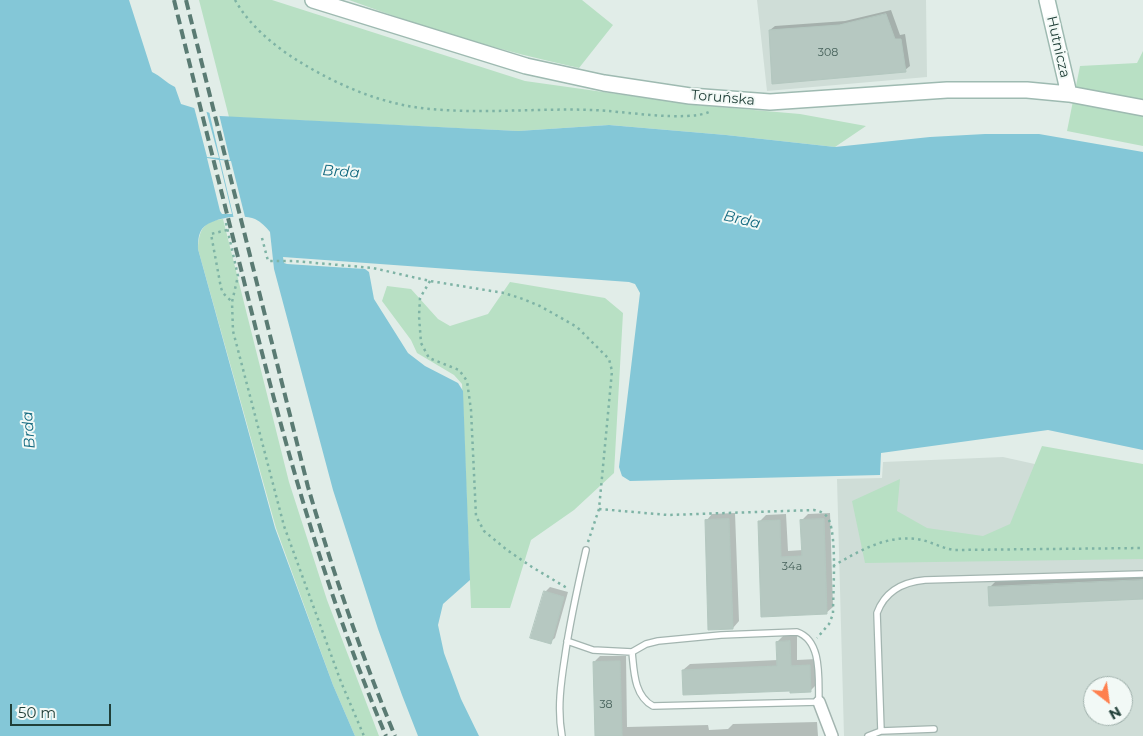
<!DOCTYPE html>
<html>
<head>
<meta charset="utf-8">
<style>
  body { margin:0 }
  #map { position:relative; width:1143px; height:736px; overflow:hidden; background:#e1ede8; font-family:Montserrat,sans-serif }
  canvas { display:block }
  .north { position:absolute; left:1083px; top:676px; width:50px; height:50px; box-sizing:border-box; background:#f2f9f6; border:1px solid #9eafaa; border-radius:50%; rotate:150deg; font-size:14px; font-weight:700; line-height:20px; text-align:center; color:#203f38 }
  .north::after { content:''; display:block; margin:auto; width:18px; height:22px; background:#fe804e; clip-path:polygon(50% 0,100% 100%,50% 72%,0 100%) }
  .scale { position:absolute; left:10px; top:704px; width:101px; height:22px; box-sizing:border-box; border:2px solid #203f38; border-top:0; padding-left:6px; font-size:15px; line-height:18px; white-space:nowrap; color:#203f38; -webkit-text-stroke:4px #f2f9f6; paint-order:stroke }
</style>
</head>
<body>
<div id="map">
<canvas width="1143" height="736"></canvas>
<div class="north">N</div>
<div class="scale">50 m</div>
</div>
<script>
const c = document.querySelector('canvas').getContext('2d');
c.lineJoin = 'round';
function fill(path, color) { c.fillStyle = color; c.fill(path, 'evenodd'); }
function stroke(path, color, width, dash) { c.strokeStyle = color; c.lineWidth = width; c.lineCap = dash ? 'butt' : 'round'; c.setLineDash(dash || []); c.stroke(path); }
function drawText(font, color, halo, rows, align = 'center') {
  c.font = font + ' Montserrat,sans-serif'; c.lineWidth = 4; c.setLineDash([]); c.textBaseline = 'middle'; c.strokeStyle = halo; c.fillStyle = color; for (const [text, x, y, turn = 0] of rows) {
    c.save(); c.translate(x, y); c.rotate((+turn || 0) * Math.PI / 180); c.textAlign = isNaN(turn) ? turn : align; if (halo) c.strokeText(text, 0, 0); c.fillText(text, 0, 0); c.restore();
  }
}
fill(new Path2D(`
  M 757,0 L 926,0 L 927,77 L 767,91 Z
  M 1003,457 L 1143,488 L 1143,736 L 844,736 L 837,479 L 882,478 L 883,462 ZM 1093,686 L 1123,686 L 1123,716 L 1093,716 Z`), '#cfddd7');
fill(new Path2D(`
  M 199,0 L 272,0 L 525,81 L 696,105 L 800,114 L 866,126 L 835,147 L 726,135 L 609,125 L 518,131 L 229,117 Z
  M 349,0 L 582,0 L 613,25 L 579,68 C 501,51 425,28 349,0 Z
  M 1143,51 L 1143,146 L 1067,131 L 1080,66 L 1137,63 Z
  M 223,219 L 289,482 L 327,600 L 379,736 L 355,736 L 333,685 L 276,528 L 198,249 C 199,230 203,221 223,219 Z
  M 510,282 L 605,298 L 623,313 L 614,473 L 574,510 L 531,540 L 510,608 L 471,608 L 462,384 L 454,375 L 417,353 L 411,340 L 382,301 L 387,286 L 411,289 L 438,319 L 450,326 L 488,314 Z
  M 1042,446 L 1143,464 L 1143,559 L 865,563 L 852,501 L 900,479 L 897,511 L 927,528 L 983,536 L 1010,524 Z`), '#b8e0c4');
fill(new Path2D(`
  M 0,0 L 129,0 L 152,72 C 161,76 166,83 175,87 L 181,104 L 220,116 L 518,131 L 609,125 L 726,135 L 835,147 L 930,137 L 985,134 L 1039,134 L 1143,152 L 1143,450 L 1048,430 L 881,453 L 880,475 L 630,481 L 622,476 L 619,467 L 640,293 L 635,284 L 629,282 L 283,257 L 284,263 L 287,264 L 365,269 L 369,272 L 374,299 L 408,353 L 425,366 L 458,383 L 463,391 L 470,580 L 443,604 L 438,625 L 444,653 L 461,699 L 479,736 L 418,736 L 402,695 L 378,629 L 333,490 L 274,269 L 270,232 C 266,227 261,222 255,219 C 243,213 210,218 202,229 C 198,235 198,242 198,249 L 275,528 L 333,685 L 355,736 L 0,736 Z`), '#84c7d7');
fill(new Path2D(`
  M 194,107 L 206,110 L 219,158 L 207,157 Z
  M 209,111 L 219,114 L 230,160 L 220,159 Z
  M 207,158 L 219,160 L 232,214 L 222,214 L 220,211 Z
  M 220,160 L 231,161 L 245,217 L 234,219 Z`), '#e1ede8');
fill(new Path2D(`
  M 891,10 L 900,35 L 905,34 L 910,66 L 905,70 L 770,30 L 775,26 L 845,21 Z
  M 735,513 L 739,621 L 733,628 L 706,521 L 712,514 Z
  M 830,513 L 833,607 L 826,613 L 762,616 L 759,522 L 766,515 L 786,514 L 788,551 L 803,550 L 802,520 L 808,514 Z
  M 1143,575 L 1143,598 L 989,588 L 996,581 Z
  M 550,587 L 568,592 L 555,638 L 550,642 L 545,592 Z
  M 784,635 L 797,635 L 797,660 L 816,659 L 817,684 L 810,691 L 791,690 L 683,670 L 690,664 L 778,660 L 777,642 Z
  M 600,656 L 626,656 L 627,727 L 708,725 L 709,730 L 728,729 L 733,724 L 817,722 L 818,736 L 596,736 L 594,662 Z`), '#0003');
const building = new Path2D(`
  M 886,14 L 895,39 L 901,39 L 906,72 L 772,84 L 769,30 L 839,25 Z
  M 729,519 L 733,629 L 708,630 L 705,520 Z
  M 824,519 L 827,614 L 761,617 L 758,521 L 780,520 L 781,557 L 802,556 L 800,520 Z
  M 1143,580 L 1143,599 L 989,606 L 988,587 Z
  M 544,591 L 564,597 L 551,644 L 530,638 Z
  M 790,641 L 791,666 L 810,665 L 811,692 L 790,693 L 790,691 L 683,695 L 682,670 L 777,666 L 776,642 Z
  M 615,661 L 620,661 L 622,736 L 595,736 L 593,662 Z`);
fill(building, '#b6c8c1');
stroke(building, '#b3c7bf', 1);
const lane = new Path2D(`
  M 567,641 L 593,650 L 632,652 C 634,671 634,696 653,706 L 819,702 C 818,680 823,641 797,632 L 721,635 L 658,641 L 646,644 L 632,652
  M 881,731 L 934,729
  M 562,736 C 557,709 561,682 565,656 C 570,620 578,585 586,550
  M 868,736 L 881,731 L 877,613 C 885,591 903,582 925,580 L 1143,574`);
const street = new Path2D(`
  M 819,702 L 832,736`);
const secondary = new Path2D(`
  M 313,0 L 526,66 L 604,83 L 690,96 L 770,102 L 947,90 L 1027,90 L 1069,94 L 1143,108
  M 1047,0 L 1069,94`);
stroke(lane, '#a3b5b0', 8);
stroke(street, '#a3b5b0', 14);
stroke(secondary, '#9ebab1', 18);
stroke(new Path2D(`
  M 235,0 C 249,25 275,47 300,62 C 339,86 384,105 430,109 C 484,114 539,108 593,110 C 621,111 687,122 709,112
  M 226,223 L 238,276 L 232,302 L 233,331 L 284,526 L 341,682 L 364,736
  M 227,230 L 211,234 L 221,288 L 223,293 L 232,302
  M 262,238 L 268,261 L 294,261 L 373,268 L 430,281 L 504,293 L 523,299 L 540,306 L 577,327 L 609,359 L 612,371 L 599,509 L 588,542
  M 430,281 L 420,298 L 419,316 L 421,343 L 429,358 L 459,370 L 467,381 L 471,410 L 476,516 L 484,531 L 507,550 L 532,567 L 567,588
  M 599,509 L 668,515 L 814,510 C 821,511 826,514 829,520 C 837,540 833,590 833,614 L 829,624 L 817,638
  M 833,566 C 859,551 886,535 917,539 C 930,541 941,548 954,550 L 1143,548`), '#7eb3a5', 2.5, [2.5, 4]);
stroke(lane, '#fff', 5.5);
stroke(street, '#fff', 11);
stroke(secondary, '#fff', 15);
stroke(new Path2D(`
  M 174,0 C 196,90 218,179 241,269 C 280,428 322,585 386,736
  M 186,0 L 308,487 C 333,572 361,654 395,736`), '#5a7b73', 4, [10, 5]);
drawText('11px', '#46615a', null, [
  ["308",828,53],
  ["34a",792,567],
  ["38",606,705]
]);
drawText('14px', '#203f38', '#f2f9f6', [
  ["Hutnicza",1058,47,77],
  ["Toruńska",723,98,5]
]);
drawText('italic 15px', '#146a80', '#f2f9f6', [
  ["Brda",341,172,4],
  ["Brda",742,220,13],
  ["Brda",29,430,-94]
]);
</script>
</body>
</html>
